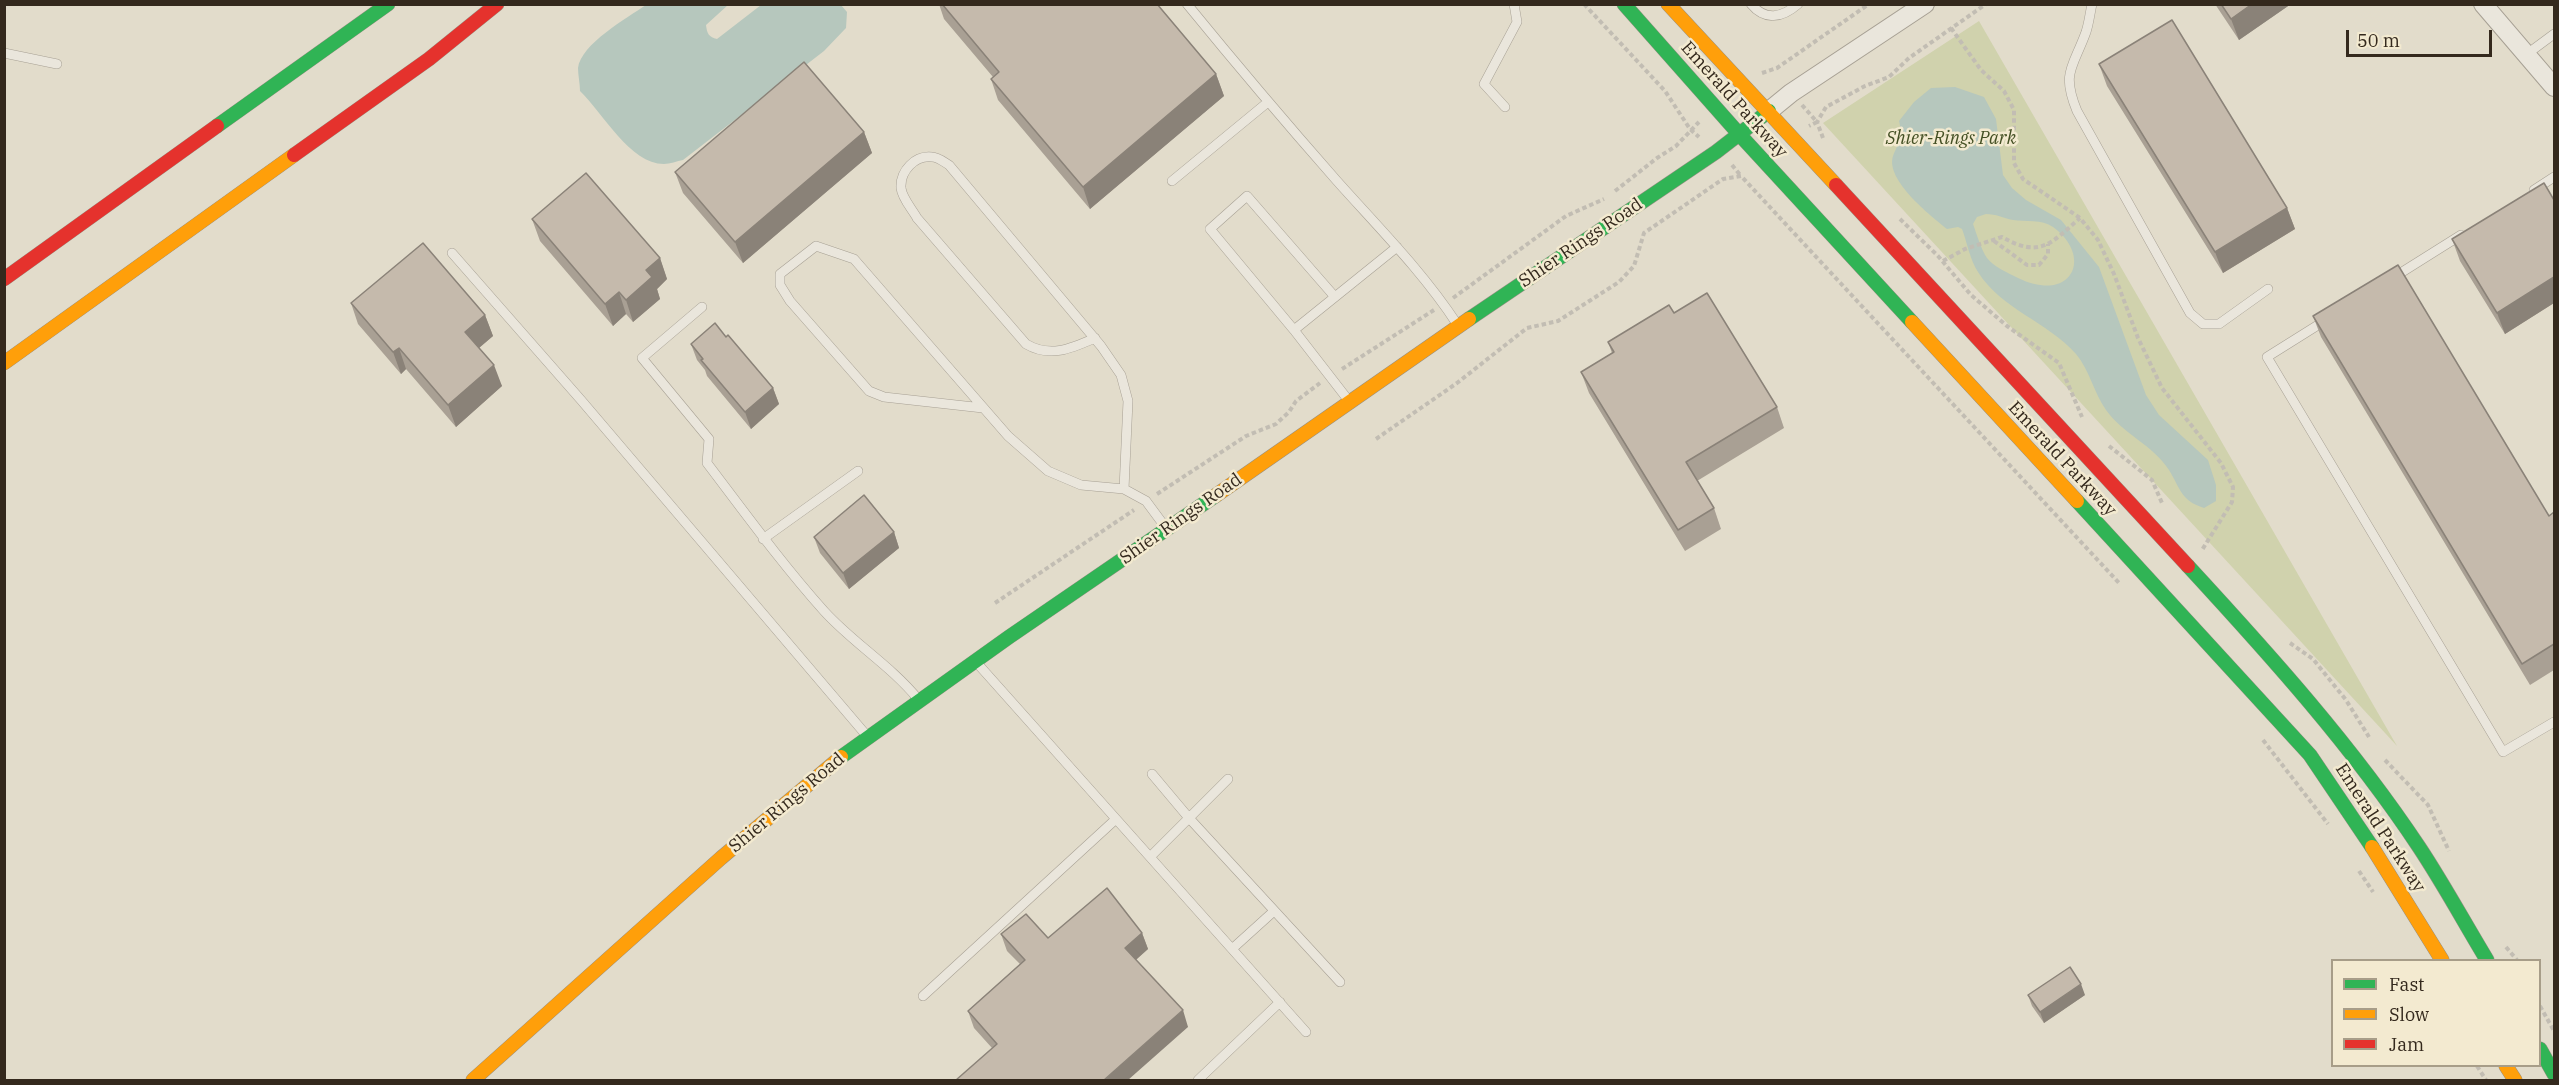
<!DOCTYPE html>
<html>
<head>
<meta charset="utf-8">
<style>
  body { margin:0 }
  #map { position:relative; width:2559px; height:1085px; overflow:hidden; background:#e2dccb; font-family:"IBM Plex Serif",serif }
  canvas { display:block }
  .frame { position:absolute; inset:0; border:6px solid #34291d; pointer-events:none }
  .legend { position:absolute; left:2331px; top:959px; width:210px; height:108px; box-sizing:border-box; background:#f3ead0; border:2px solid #a79d88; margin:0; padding:8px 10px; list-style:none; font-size:18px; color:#34291d }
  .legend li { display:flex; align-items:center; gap:12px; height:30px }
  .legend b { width:30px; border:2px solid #a79d88 }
  .scale { position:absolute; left:2346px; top:30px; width:146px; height:27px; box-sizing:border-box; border:3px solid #34291d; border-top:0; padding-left:8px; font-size:18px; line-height:21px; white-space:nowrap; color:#34291d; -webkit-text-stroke:4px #f3ead0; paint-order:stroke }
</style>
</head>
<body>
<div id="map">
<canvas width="2559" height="1085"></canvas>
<div class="frame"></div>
<ul class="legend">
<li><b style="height:8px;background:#30b455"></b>Fast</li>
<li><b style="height:8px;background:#ff9f0a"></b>Slow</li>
<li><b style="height:8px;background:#e5322d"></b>Jam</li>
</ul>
<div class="scale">50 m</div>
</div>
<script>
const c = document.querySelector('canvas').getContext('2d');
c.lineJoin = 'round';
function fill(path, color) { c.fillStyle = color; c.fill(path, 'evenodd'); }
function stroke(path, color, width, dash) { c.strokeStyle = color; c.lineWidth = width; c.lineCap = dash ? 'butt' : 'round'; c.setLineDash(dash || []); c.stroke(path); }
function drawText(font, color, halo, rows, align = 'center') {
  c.font = font + ' "IBM Plex Serif",serif'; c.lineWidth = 5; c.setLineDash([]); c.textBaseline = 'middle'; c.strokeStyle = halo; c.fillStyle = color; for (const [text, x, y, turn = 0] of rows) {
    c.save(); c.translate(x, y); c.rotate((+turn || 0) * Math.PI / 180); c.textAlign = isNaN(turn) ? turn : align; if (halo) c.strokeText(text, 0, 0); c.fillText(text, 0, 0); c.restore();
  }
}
fill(new Path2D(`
  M 1979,21 L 2397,746 L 1823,123 Z`), '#d0d2ad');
fill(new Path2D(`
  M 646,5 L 728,5 L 706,25 C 707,34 709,37 717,39 L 761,5 L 841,5 L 847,12 L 846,28 L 824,51 L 683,160 C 677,161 670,164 664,164 C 630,164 603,113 580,91 C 580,84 578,75 578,68 C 581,44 627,18 646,5 Z
  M 1955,87 L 1984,97 L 1996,119 L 2003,175 L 2012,188 L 2026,200 L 2061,220 L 2099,267 L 2146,395 L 2159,415 L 2208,460 L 2216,485 L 2216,501 L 2204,508 C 2181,501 2180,488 2169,470 C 2153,445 2123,434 2106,410 C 2094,393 2089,369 2076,354 C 2048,322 2001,309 1978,272 C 1970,260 1967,242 1962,229 L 1958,227 L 1947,229 C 1931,216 1885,180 1893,156 C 1900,138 1904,141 1899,121 L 1914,102 L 1931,88 ZM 1986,214 C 1996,214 2003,218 2013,220 C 2025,222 2042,219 2053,227 C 2094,257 2072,304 2018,278 C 2008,273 1994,267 1987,258 C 1981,249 1977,235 1973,224 L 1977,217 Z`), '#b6c7bd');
const lane = new Path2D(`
  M 1187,4 C 1236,64 1286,123 1337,181 C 1378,227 1423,272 1457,324
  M 1751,4 C 1765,21 1782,18 1798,4
  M 2092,4 C 2090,13 2089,23 2086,32 C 2073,68 2061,72 2077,111 L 2190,313 L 2203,324 L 2219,324 L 2268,289
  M 4,53 L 57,64
  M 2527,54 L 2554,34
  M 1505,107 L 1484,84 L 1517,22 L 1514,4
  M 1172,181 L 1268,102
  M 2534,190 L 2554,177
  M 452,253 L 581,400 L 867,736
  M 2391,279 L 2461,235
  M 702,307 L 642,358 L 709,439 L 707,463 C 745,513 782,564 824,611 C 853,643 890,665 918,699
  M 2326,320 L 2267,357 L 2503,752 L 2554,722
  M 1294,330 L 1210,229 L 1247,196 L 1335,297
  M 1095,338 C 1070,349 1050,358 1026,344 L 917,218 C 912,209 902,198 901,188 C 900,171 915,155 932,157 C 938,157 944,162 949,165 L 1101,346 L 1121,375 L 1128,401 L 1124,489
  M 1349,401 L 1294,330 L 1397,247
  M 983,408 L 884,397 L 869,391 L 790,301 L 780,285 L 780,274 L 816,246 L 854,259 L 1008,436 L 1048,471 L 1081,485 L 1124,489 L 1146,501 L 1166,528
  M 763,539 L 858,471
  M 977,663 L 1306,1032
  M 1152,774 L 1189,818 L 1340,982
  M 1150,857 L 1228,779
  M 1232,949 L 1274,911
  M 923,996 L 1116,819
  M 1198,1080 L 1280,1002`);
const street = new Path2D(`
  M 2483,4 L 2554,87
  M 1769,111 L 1791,93 L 1925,4`);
const fast = new Path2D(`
  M 1624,4 L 1739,134 L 1912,322
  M 217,126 L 388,4
  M 1469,319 L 1716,152 L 1769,111
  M 2077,501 L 2310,755 L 2372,847
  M 2188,566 C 2270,655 2352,746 2419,847 C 2443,883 2464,922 2487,960
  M 841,757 L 1009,637 L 1215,496
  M 2540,1049 L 2554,1074`);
const slow = new Path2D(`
  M 1668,4 L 1836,185
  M 1912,322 L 2077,501
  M 4,363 L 294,155
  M 1215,496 L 1469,319
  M 2372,847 L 2442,960
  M 2506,1066 L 2515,1080
  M 473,1080 L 721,858 L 841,757`);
const jam = new Path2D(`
  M 294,155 L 429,59 L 497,4
  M 1836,185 L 2188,566
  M 4,279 L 217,126`);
stroke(lane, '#a7a094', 10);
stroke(street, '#a7a094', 20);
stroke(fast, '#979084', 15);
stroke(slow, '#979084', 15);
stroke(jam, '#979084', 15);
stroke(new Path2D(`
  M 1584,4 L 1665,91 L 1690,129 L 1699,137
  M 1951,28 L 1981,70 L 2004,91 L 2014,110 L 2014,163 L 2023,179 L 2080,218 L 2098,240 L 2114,274 L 2138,338 L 2162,388 L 2221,463 L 2233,487 L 2232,502 L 2202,550
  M 1762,73 L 1777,68 L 1869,4
  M 1802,105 L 1817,122 L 1809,126
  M 1823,138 L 1817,122 L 1826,107 L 1865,86 L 1889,77 L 1909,58 L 1986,4
  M 1732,165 L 1741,176
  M 1615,191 L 1657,158 L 1676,146 L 1699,122
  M 1900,219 L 1938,256 L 1971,295 L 2007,326 L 2059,363 L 2082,417
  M 1994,241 L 2027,265 L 2039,265 L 2048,254 L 2048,244
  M 1943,261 L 1965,249 L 2002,237 C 2041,259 2051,243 2080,218
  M 1453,298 L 1566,216 L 1604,199
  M 1342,369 L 1434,310
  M 1376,439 L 1457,383 L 1527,328 L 1558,321 L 1619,282 L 1634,266 L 1644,233 L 1723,179 L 1741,176 L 2120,584
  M 2109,446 L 2152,480 L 2162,503
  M 1157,494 L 1246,436 L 1276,424 L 1289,412 L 1296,401 L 1320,383
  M 995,603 L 1134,510
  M 2290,643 L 2313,659 L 2346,700 L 2369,737
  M 2263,740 L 2328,824
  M 2385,760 L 2428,805 L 2449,851
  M 2359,871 L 2373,892
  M 2506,947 L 2517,960
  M 2540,1006 L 2554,1031
  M 2477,1066 L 2486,1080`), '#c2bdb3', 4, [4.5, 3]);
stroke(lane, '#eae6dc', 9);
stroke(street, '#eae6dc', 18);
stroke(fast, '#30b455', 14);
stroke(slow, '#ff9f0a', 14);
stroke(jam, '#e5322d', 14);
fill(new Path2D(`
  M 939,4 L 1157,4 L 1216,74 L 1224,96 L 1090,209 L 998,100 L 991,79 L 993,77 L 944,19 Z
  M 2215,4 L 2291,4 L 2239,40 Z
  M 2099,64 L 2287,208 L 2295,229 L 2223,273 L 2107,86 Z
  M 864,132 L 872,153 L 743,263 L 683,193 L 675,172 Z
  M 2554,200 L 2554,303 L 2505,334 L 2460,261 L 2452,239 Z
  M 532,219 L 660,258 L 667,279 L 657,289 L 660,299 L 633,322 L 626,314 L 613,326 L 540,241 Z
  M 351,303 L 485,315 L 493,336 L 479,348 L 502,386 L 456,427 L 406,369 L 401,374 L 358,324 Z
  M 1674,313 L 1777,407 L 1784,428 L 1697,481 L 1714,508 L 1721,529 L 1685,551 L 1589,393 L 1581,372 L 1612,353 L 1608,342 Z
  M 2313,316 L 2549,516 L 2554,512 L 2554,670 L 2530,685 L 2321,337 Z
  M 726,337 L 773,388 L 779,404 L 751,429 L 707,376 L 705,370 L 697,360 L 691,344 Z
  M 894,532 L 899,548 L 849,589 L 820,553 L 814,537 Z
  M 1142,933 L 1148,949 L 1136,960 L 1188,1027 L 992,1048 L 974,1028 L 968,1011 L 1020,964 L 1007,951 L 1001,934 L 1048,938 Z
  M 2028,995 L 2085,995 L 2044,1023 L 2032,1006 Z`), '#a9a094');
fill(new Path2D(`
  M 2252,4 L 2291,4 L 2239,40 L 2231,19 Z
  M 1216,74 L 1224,96 L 1090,209 L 1083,187 Z
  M 864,132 L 872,153 L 743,263 L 735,242 Z
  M 2287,208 L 2295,229 L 2223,273 L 2215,252 Z
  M 660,258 L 667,279 L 657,289 L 660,299 L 633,322 L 626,300 L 646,270 Z
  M 2554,277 L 2554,303 L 2505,334 L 2497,313 Z
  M 619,292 L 626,314 L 613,326 L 605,304 Z
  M 485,315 L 493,336 L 473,353 L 465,332 Z
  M 399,348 L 406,369 L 401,374 L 393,352 Z
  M 494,365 L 502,386 L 456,427 L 448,405 Z
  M 773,388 L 779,404 L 751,429 L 745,412 Z
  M 894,532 L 899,548 L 849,589 L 843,573 Z
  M 1142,933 L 1148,949 L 1131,964 L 1125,948 Z
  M 2081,984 L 2085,995 L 2044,1023 L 2040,1012 Z
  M 1183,1010 L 1188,1027 L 1128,1080 L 1104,1080 Z`), '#8a8278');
const building = new Path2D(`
  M 942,4 L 1157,4 L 1216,74 L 1083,187 L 991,79 L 999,72 Z
  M 2221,4 L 2252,4 L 2231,19 Z
  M 2172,20 L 2287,208 L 2215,252 L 2099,64 Z
  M 804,62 L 864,132 L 735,242 L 675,172 Z
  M 586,173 L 660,258 L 646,270 L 652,277 L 626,300 L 619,292 L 605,304 L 532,219 Z
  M 2544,183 L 2554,200 L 2554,277 L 2497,313 L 2452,239 Z
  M 423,243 L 485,315 L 465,332 L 494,365 L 448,405 L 399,348 L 393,352 L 351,303 Z
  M 2398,265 L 2549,516 L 2554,512 L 2554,644 L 2522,664 L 2313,316 Z
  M 1707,293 L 1777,407 L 1686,462 L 1714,508 L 1678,530 L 1581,372 L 1614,352 L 1608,342 L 1669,305 L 1674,313 Z
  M 715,323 L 726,337 L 728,335 L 773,388 L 745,412 L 701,360 L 703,359 L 691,344 Z
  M 864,495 L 894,532 L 843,573 L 814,537 Z
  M 1107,888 L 1142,933 L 1125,948 L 1183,1010 L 1104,1080 L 956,1080 L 997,1044 L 968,1011 L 1025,960 L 1001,934 L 1026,914 L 1048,938 Z
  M 2070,967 L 2081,984 L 2040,1012 L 2028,995 Z`);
fill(building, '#c5baac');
stroke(building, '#8a8278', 1.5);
drawText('18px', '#34291d', '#f3ead0', [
  ["Emerald Parkway",1734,100,48],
  ["Shier Rings Road",1581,243,-34],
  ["Emerald Parkway",2062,459,47],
  ["Shier Rings Road",1181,519,-35],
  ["Shier Rings Road",787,803,-40],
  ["Emerald Parkway",2380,828,57]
]);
drawText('italic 18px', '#445024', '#f3ead0', [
  ["Shier-Rings Park",1951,139]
]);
</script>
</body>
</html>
